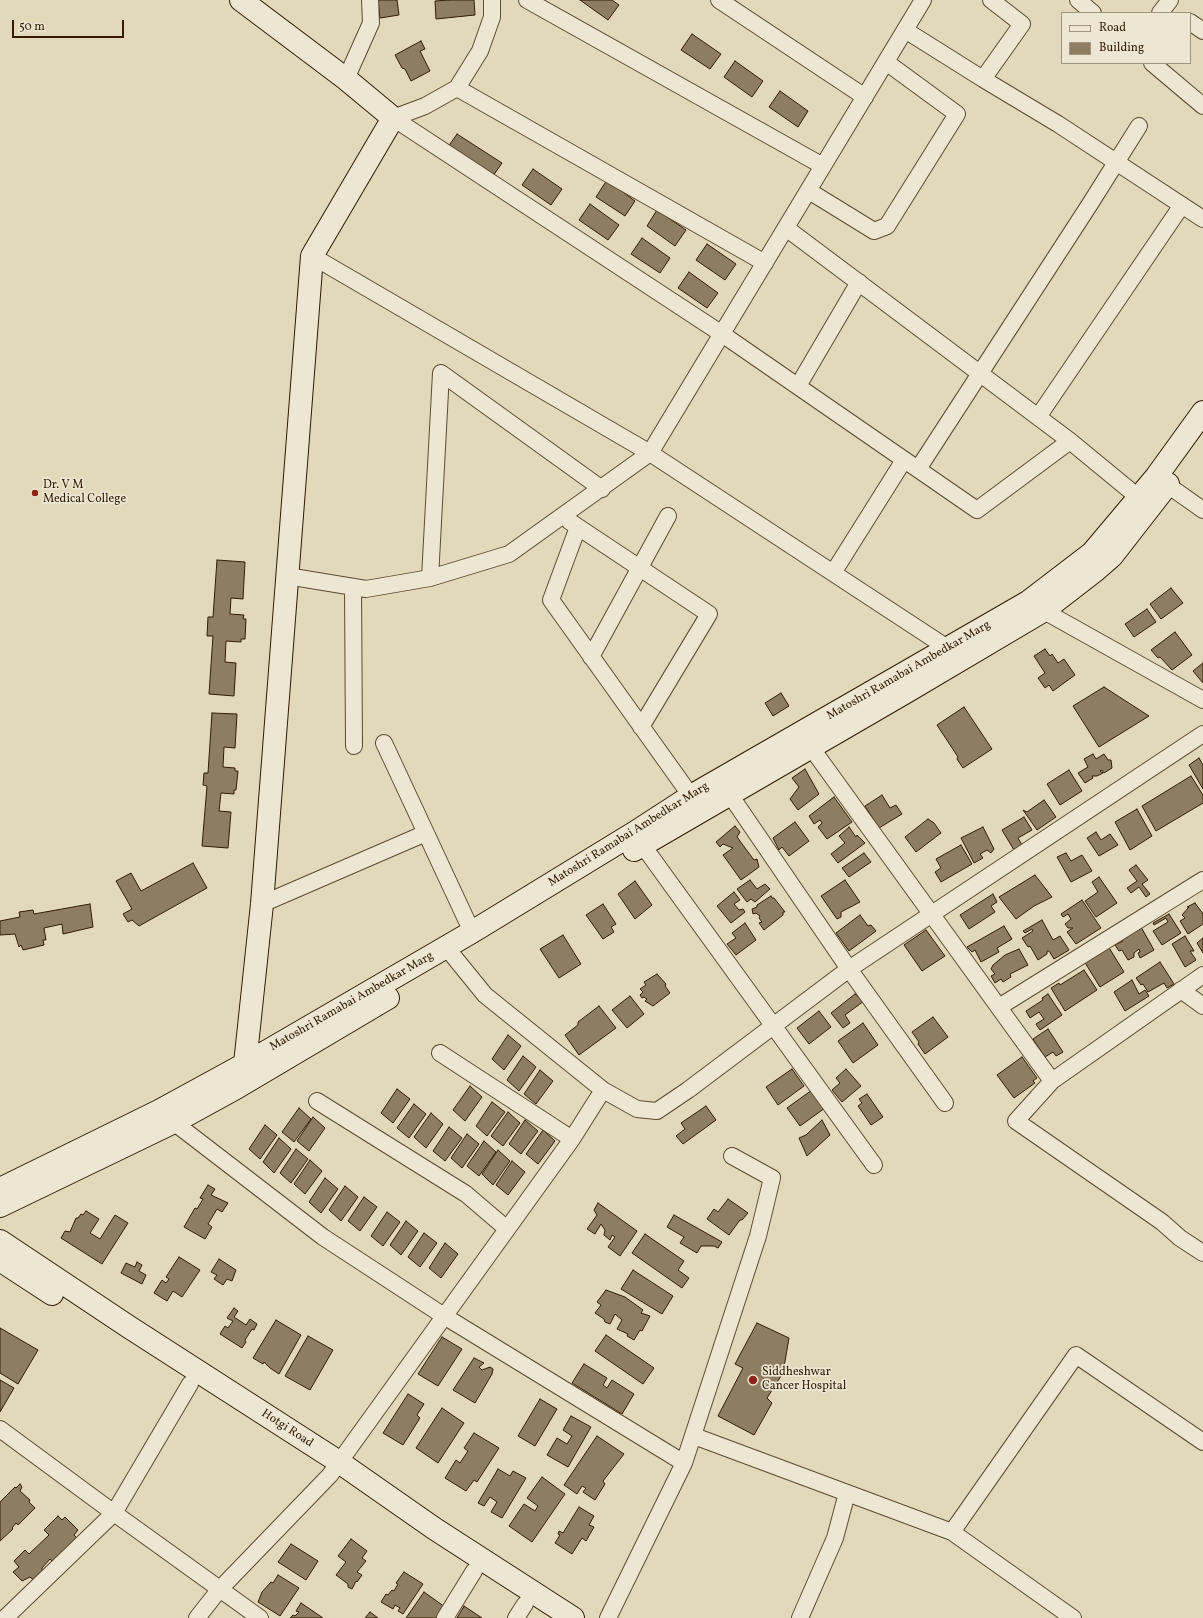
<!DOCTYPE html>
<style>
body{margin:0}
#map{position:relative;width:1203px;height:1618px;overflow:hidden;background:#e2d9bb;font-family:Vollkorn,serif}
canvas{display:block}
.legend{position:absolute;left:1061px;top:12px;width:130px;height:52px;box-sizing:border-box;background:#ece6d3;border:1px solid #a1957f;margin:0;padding:5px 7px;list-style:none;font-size:12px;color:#311c00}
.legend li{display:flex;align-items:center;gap:8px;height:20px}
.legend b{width:20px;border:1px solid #a1957f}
.scale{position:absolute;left:12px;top:20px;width:112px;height:18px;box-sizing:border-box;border:2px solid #311c00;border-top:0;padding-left:5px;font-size:12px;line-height:14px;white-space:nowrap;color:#311c00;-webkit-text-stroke:3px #ece6d3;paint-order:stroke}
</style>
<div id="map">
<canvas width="1203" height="1618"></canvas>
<ul class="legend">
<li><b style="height:5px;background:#ece6d3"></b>Road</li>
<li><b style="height:11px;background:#8d7e61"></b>Building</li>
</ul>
<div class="scale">50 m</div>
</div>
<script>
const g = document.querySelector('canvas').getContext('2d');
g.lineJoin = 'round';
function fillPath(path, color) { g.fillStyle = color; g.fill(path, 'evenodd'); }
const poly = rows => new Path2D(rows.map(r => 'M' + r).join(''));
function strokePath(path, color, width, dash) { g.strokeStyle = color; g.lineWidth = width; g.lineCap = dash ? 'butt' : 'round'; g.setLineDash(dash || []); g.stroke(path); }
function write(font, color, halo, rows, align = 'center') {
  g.font = font + ' Vollkorn,serif'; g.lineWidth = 3.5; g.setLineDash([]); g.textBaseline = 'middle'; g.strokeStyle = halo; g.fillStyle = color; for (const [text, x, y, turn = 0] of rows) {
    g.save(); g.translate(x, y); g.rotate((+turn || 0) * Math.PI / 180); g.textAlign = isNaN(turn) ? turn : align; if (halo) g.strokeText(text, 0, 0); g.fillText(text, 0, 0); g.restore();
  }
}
const building = poly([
 [378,0,397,0,399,15,380,18,378,0],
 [449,0,474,0,475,15,436,19,435,1,449,0],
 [580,0,612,0,619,5,608,20,580,0],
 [692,34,721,54,710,69,681,50,692,34],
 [421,41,425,49,420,51,430,71,411,81,405,69,402,68,395,55,421,41],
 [735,61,763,81,752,97,724,77,735,61],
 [780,91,808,111,798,127,769,107,780,91],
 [457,134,502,163,493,176,448,147,457,134],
 [533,169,562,189,551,205,522,185,533,169],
 [607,180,635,201,625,216,596,197,607,180],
 [590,204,619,225,608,240,579,220,590,204],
 [657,210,686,230,675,246,647,226,657,210],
 [642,238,670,258,660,273,631,254,642,238],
 [707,244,736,264,725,280,696,260,707,244],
 [689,272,718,293,707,308,678,288,689,272],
 [217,560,245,562,243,599,231,598,230,614,244,615,243,619,246,619,245,639,241,639,241,642,226,641,225,662,236,663,234,696,209,694,213,636,207,636,208,617,213,617,217,560],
 [1171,588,1183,603,1161,619,1150,604,1171,588],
 [1147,609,1156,622,1134,637,1125,624,1147,609],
 [1175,632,1192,655,1172,670,1160,657,1158,658,1151,650,1175,632],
 [1045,649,1050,656,1052,654,1058,663,1064,659,1075,675,1053,691,1049,685,1045,688,1038,678,1045,673,1034,656,1045,649],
 [1203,663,1203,683,1193,671,1203,663],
 [1104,687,1149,716,1099,747,1073,706,1104,687],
 [781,693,789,706,773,716,765,703,781,693],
 [964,707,992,749,963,768,957,759,958,757,937,725,964,707],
 [212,713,237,714,235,748,224,747,223,767,235,768,235,771,238,771,236,790,234,790,234,794,221,793,219,811,231,812,228,848,202,846,207,786,203,785,204,773,208,773,212,713],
 [1093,754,1096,759,1104,754,1108,760,1111,760,1112,768,1104,773,1102,770,1100,771,1103,773,1097,776,1092,776,1093,778,1085,783,1078,773,1088,767,1084,759,1093,754],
 [1199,758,1203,765,1203,789,1189,765,1199,758],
 [805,769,819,794,798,810,790,799,799,787,792,778,805,769],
 [1069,770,1082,791,1060,805,1047,784,1069,770],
 [1191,776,1203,795,1203,803,1156,831,1142,806,1191,776],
 [882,795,890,808,896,805,902,814,879,828,865,806,882,795],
 [834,797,852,822,827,839,818,827,822,823,820,820,814,824,809,816,834,797],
 [1044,800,1056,817,1037,830,1023,810,1027,812,1044,800],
 [1137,809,1152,836,1130,850,1115,822,1137,809],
 [1024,817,1032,830,1018,838,1022,845,1014,850,1002,830,1024,817],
 [928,819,934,823,941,833,916,852,905,837,928,819],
 [795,822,809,841,789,856,782,847,779,850,773,838,795,822],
 [735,826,740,832,737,837,754,860,757,859,759,867,741,880,723,855,733,848,723,844,720,847,716,842,735,826],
 [849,827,856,837,857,835,865,843,838,863,831,854,845,843,839,836,849,827],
 [983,827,994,849,991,853,987,850,980,854,983,858,974,863,961,838,983,827],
 [1096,832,1101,840,1110,834,1118,845,1099,856,1087,838,1096,832],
 [961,845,972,864,941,882,935,872,941,868,936,859,961,845],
 [864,853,871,862,849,877,842,868,864,853],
 [1066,853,1071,861,1082,855,1092,871,1071,882,1057,857,1066,853],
 [193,863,207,888,139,926,132,920,128,922,123,914,132,909,116,881,131,873,141,891,193,863],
 [1136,865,1148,880,1142,884,1150,894,1146,897,1139,887,1131,893,1127,888,1137,881,1129,870,1136,865],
 [1035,875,1052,897,1034,906,1016,919,999,897,1035,875],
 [1099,877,1117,903,1096,917,1085,901,1098,892,1092,882,1099,877],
 [750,880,757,889,765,884,770,889,755,902,751,899,747,902,737,889,750,880],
 [845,880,860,902,841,912,841,917,837,919,821,896,845,880],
 [635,881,652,905,635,919,618,894,635,881],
 [734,892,740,900,734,904,739,910,743,909,745,912,731,923,717,906,734,892],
 [993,894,997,902,991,906,995,912,969,929,960,915,993,894],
 [771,896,772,898,774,898,785,912,783,912,783,915,764,930,759,923,762,922,759,918,760,916,756,913,753,914,752,909,757,907,757,905,771,896],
 [1082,900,1101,928,1076,944,1067,932,1073,928,1068,928,1065,924,1071,919,1068,914,1063,917,1061,914,1082,900],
 [1195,903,1203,914,1203,924,1188,934,1180,921,1185,918,1182,915,1189,907,1187,907,1195,903],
 [90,904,93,927,63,934,62,924,44,928,46,940,43,940,44,945,23,950,21,945,19,947,15,934,0,935,0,921,20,917,19,912,33,910,34,914,90,904],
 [603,904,616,924,611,927,614,932,603,939,586,915,603,904],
 [1169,914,1181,933,1162,945,1153,931,1168,922,1166,918,1154,925,1153,923,1169,914],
 [860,915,868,926,871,925,876,931,849,951,836,933,860,915],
 [1042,920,1053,940,1060,936,1069,950,1054,959,1049,951,1047,951,1047,954,1038,960,1030,946,1028,947,1022,938,1033,931,1032,929,1025,933,1023,931,1042,920],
 [745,923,756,940,736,955,727,944,736,938,732,933,745,923],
 [1004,926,1012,939,997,948,999,952,981,962,975,950,972,952,967,947,1004,926],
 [1141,927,1154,950,1140,958,1138,953,1140,952,1139,949,1134,953,1134,957,1128,960,1122,950,1119,951,1115,945,1123,941,1121,938,1141,927],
 [926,930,945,956,922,971,904,945,926,930],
 [563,935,581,964,559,978,540,949,563,935],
 [1185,936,1194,951,1190,951,1196,960,1185,967,1172,944,1185,936],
 [1203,938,1203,953,1197,943,1203,938],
 [1108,946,1124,972,1100,987,1084,961,1108,946],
 [1019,949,1028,965,1010,974,1011,977,1003,982,1001,979,995,983,991,976,995,974,991,969,993,965,1005,955,1019,949],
 [1160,962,1174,984,1167,988,1164,983,1148,992,1143,984,1141,985,1136,978,1160,962],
 [1084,970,1097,990,1065,1011,1051,988,1059,983,1060,985,1084,970],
 [657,974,666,984,665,986,670,993,653,1006,645,1001,647,999,644,997,642,998,640,995,643,992,640,989,646,985,644,982,657,974],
 [1132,980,1139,994,1145,990,1149,996,1125,1011,1114,992,1132,980],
 [855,994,864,1001,845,1015,850,1023,843,1028,831,1013,855,994],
 [1048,994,1062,1015,1040,1030,1036,1024,1044,1019,1039,1012,1030,1018,1026,1011,1043,1000,1042,998,1048,994],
 [630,996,644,1014,627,1028,612,1010,630,996],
 [599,1006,616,1028,579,1055,565,1035,578,1025,578,1022,599,1006],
 [819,1011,831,1027,809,1044,797,1028,819,1011],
 [933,1017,948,1037,925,1054,918,1044,919,1042,912,1032,933,1017],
 [863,1023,878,1045,853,1063,838,1041,863,1023],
 [1048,1029,1063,1052,1056,1056,1053,1052,1045,1057,1033,1039,1048,1029],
 [508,1035,521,1046,504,1070,492,1059,508,1035],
 [523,1056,536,1067,519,1091,507,1080,523,1056],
 [1022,1057,1037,1078,1033,1081,1035,1083,1014,1098,997,1075,1022,1057],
 [792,1069,804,1086,778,1105,766,1087,792,1069],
 [846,1069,861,1086,842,1102,832,1090,840,1083,836,1078,846,1069],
 [540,1070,553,1081,536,1104,524,1094,540,1070],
 [470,1086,482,1097,465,1121,453,1110,470,1086],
 [397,1089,410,1099,393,1123,381,1113,397,1089],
 [812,1090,825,1108,800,1126,787,1108,812,1090],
 [867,1094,883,1117,871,1125,858,1106,862,1103,859,1099,867,1094],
 [492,1102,505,1112,487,1136,476,1126,492,1102],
 [414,1104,426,1114,409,1138,397,1128,414,1104],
 [706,1106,716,1120,683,1144,676,1136,685,1129,681,1123,706,1106],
 [299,1108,311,1119,294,1142,282,1132,299,1108],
 [508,1112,520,1123,503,1146,491,1136,508,1112],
 [431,1113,443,1124,426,1148,414,1137,431,1113],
 [313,1117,325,1128,309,1151,297,1141,313,1117],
 [525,1120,538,1131,521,1154,509,1144,525,1120],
 [822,1120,830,1135,807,1156,799,1138,806,1135,822,1120],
 [265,1125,277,1135,260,1159,249,1149,265,1125],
 [449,1127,462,1138,445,1161,433,1151,449,1127],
 [543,1130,555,1141,538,1164,526,1154,543,1130],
 [467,1134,479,1144,462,1168,451,1158,467,1134],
 [279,1138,291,1149,274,1173,263,1162,279,1138],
 [484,1141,496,1152,479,1176,467,1166,484,1141],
 [296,1149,308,1159,291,1183,280,1173,296,1149],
 [498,1150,510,1161,493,1185,482,1174,498,1150],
 [310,1160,322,1171,305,1194,294,1184,310,1160],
 [512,1161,525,1172,508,1195,496,1185,512,1161],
 [325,1178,338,1189,321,1213,309,1202,325,1178],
 [208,1185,215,1189,211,1195,228,1203,222,1212,217,1209,208,1224,212,1227,205,1239,184,1227,195,1208,197,1209,203,1199,200,1198,208,1185],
 [345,1186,358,1197,341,1221,329,1210,345,1186],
 [364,1197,377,1207,360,1231,348,1221,364,1197],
 [728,1199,748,1213,742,1220,740,1220,729,1235,707,1219,714,1209,718,1212,728,1199],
 [598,1203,637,1231,620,1256,608,1247,615,1237,612,1235,610,1240,604,1235,605,1230,601,1224,595,1234,587,1229,597,1215,594,1210,598,1203],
 [86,1211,99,1219,90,1233,100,1239,115,1215,128,1223,102,1264,61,1238,65,1231,70,1232,76,1218,78,1218,81,1214,83,1215,86,1211],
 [387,1212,400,1222,383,1246,371,1236,387,1212],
 [674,1215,722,1242,718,1248,714,1246,701,1246,697,1253,680,1243,684,1237,667,1227,674,1215],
 [406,1221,418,1231,401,1255,390,1245,406,1221],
 [424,1233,437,1243,420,1267,408,1257,424,1233],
 [645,1234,684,1261,678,1270,689,1278,682,1288,632,1253,645,1234],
 [445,1243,458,1254,441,1278,429,1268,445,1243],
 [179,1257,200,1270,182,1297,173,1291,167,1301,154,1293,162,1280,166,1283,169,1279,166,1277,179,1257],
 [219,1259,236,1270,232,1281,227,1279,223,1285,214,1279,217,1275,211,1272,219,1259],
 [137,1262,142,1265,139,1271,146,1275,142,1284,121,1273,126,1263,135,1267,137,1262],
 [633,1270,673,1296,662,1314,621,1289,633,1270],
 [606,1290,625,1297,643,1310,641,1313,650,1316,642,1331,640,1330,634,1340,627,1336,628,1334,617,1329,622,1320,615,1314,610,1324,605,1322,604,1319,595,1313,601,1305,597,1302,606,1290],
 [234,1308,238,1311,234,1317,246,1325,250,1319,257,1324,254,1330,252,1329,245,1340,246,1342,242,1348,220,1334,225,1326,228,1328,233,1321,227,1318,234,1308],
 [276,1320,301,1335,279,1374,270,1368,264,1362,263,1364,253,1358,276,1320],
 [757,1323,789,1338,783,1373,767,1398,772,1403,754,1435,718,1416,743,1368,735,1364,757,1323],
 [0,1328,38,1350,18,1384,0,1373,0,1328],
 [606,1335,654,1368,643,1384,595,1351,606,1335],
 [308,1336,333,1350,310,1390,285,1376,308,1336],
 [442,1337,462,1349,438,1386,418,1374,442,1337],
 [474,1358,484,1363,479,1367,482,1370,490,1367,493,1369,492,1374,475,1403,453,1390,474,1358],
 [584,1364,607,1378,603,1385,607,1388,612,1380,634,1394,622,1414,572,1383,584,1364],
 [0,1380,14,1388,0,1412,0,1380],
 [408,1394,424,1404,417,1415,420,1418,403,1445,383,1433,408,1394],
 [540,1399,557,1409,535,1446,518,1436,540,1399],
 [442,1408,464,1423,438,1463,416,1448,442,1408],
 [571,1416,591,1427,568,1467,547,1455,557,1438,567,1444,572,1436,563,1430,571,1416],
 [474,1433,499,1448,477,1482,474,1480,466,1491,445,1478,456,1460,460,1463,468,1451,464,1448,474,1433],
 [597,1436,624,1454,603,1481,605,1484,595,1500,583,1492,586,1488,582,1486,577,1494,564,1485,597,1436],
 [498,1469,510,1476,513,1471,526,1478,502,1518,491,1512,497,1502,490,1497,484,1506,478,1503,498,1469],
 [542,1477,565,1494,532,1542,509,1526,524,1504,535,1511,538,1506,527,1498,542,1477],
 [20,1484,22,1487,20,1491,30,1500,29,1502,35,1508,18,1525,16,1523,12,1528,13,1529,0,1541,0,1502,15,1487,16,1488,20,1484],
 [579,1507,594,1516,589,1525,594,1527,586,1541,582,1538,572,1554,555,1543,560,1535,558,1534,559,1531,563,1533,579,1507],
 [58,1516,62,1520,65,1517,78,1530,74,1535,80,1542,67,1556,61,1551,64,1554,55,1564,50,1559,42,1568,43,1575,36,1582,30,1577,22,1581,13,1572,19,1567,14,1561,25,1550,29,1554,49,1535,44,1530,58,1516],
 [351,1539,367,1551,362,1558,366,1561,357,1572,362,1575,357,1582,356,1581,352,1589,348,1587,348,1584,336,1575,346,1562,338,1556,351,1539],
 [291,1544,318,1561,306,1580,278,1562,291,1544],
 [404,1572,423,1584,403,1614,398,1611,400,1608,395,1605,393,1609,381,1602,386,1594,388,1595,392,1590,394,1591,398,1584,396,1583,404,1572],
 [278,1575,299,1588,280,1616,258,1602,262,1592,271,1582,273,1583,278,1575],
 [424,1592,445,1607,439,1612,437,1618,406,1618,424,1592],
 [301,1603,323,1618,290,1618,293,1615,295,1616,299,1612,296,1611,301,1603],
 [464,1606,482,1618,457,1618,464,1606],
 [370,1612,378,1618,365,1618,370,1612]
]);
const street = poly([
 [527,0,823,166],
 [719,0,865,97],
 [1078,0,1093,13],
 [1160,13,1170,0],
 [1190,22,1203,31],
 [905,30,983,79,1022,24,991,0],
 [1152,63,1203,106],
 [346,79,371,23,370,0],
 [983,79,1058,124,1203,219],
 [457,88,765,263],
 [393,118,722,334,977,510,1070,441,1138,497],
 [393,118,425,106,457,88,480,51,492,17,492,0],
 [809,191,874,231,887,226,957,114,886,62],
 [786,228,1070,441],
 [312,256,650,453,949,649],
 [798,386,859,282],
 [1038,417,1182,205],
 [918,469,1090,204,1139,126],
 [1159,479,1203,510],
 [569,521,709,614,641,727],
 [578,527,551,600,691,796],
 [833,573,904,460],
 [287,576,366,589,430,578,509,554,650,453,923,0],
 [430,578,441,373,602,489],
 [353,587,354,746],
 [1035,606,1203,700],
 [591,657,668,516],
 [805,739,1052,1081],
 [384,743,472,932],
 [724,786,849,969,945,1103],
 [636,836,874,1165],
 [262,904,426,833],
 [1203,975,1052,1081,1016,1121,1162,1222,1180,1238,1203,1253],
 [1181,990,1203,1006],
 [999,1007,1203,880],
 [440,1053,572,1139],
 [603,1090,637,1109,657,1111,688,1090,849,969,1203,734],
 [317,1101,466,1194,507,1229],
 [167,1117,323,1237,444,1316,684,1463,608,1618],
 [190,1384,114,1513,260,1618],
 [0,1429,114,1513,5,1618],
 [694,1436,952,1532,1073,1618],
 [684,1463,758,1236,772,1178,732,1156],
 [952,1532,1076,1355,1203,1442],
 [197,1618,219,1590,330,1475,572,1139,603,1090,485,995,446,947],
 [445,1618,474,1571],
 [516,1618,525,1604],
 [800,1618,835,1538,847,1493]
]);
const secondary = poly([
 [241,0,346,79,393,118,312,256,262,904,245,1064],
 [634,850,906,692,1043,611,1096,570,1112,556,1168,484],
 [0,1189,159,1111,245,1064,472,932,634,833,691,796,1028,602,1092,553,1156,477,1203,412],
 [0,1206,174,1122,236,1088,388,998],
 [0,1241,129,1327,339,1462,435,1529,573,1618],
 [0,1260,52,1294]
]);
const markers = [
 [35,493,4,"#8f2418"],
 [753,1380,5,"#8f2418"]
];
const poiNames = [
 ["Dr. V M",43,486],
 ["Medical College",43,500],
 ["Siddheshwar",762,1373],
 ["Cancer Hospital",762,1387]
];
const streetNames = [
 ["Matoshri Ramabai Ambedkar Marg",909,671,-30],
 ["Matoshri Ramabai Ambedkar Marg",629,835,-32],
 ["Matoshri Ramabai Ambedkar Marg",352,1002,-30],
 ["Hotgi Road",287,1429,33]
];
fillPath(building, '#8d7e61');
strokePath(building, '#311c00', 1);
strokePath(street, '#5d4b2f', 18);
strokePath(secondary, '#311c00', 24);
strokePath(street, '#ece6d3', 16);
strokePath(secondary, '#ece6d3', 22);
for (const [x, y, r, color] of markers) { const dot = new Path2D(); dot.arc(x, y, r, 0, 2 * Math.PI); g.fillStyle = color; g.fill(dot); strokePath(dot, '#ece6d3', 1.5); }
write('12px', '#311c00', '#ece6d3', poiNames, 'left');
write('12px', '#311c00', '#ece6d3', streetNames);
</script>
